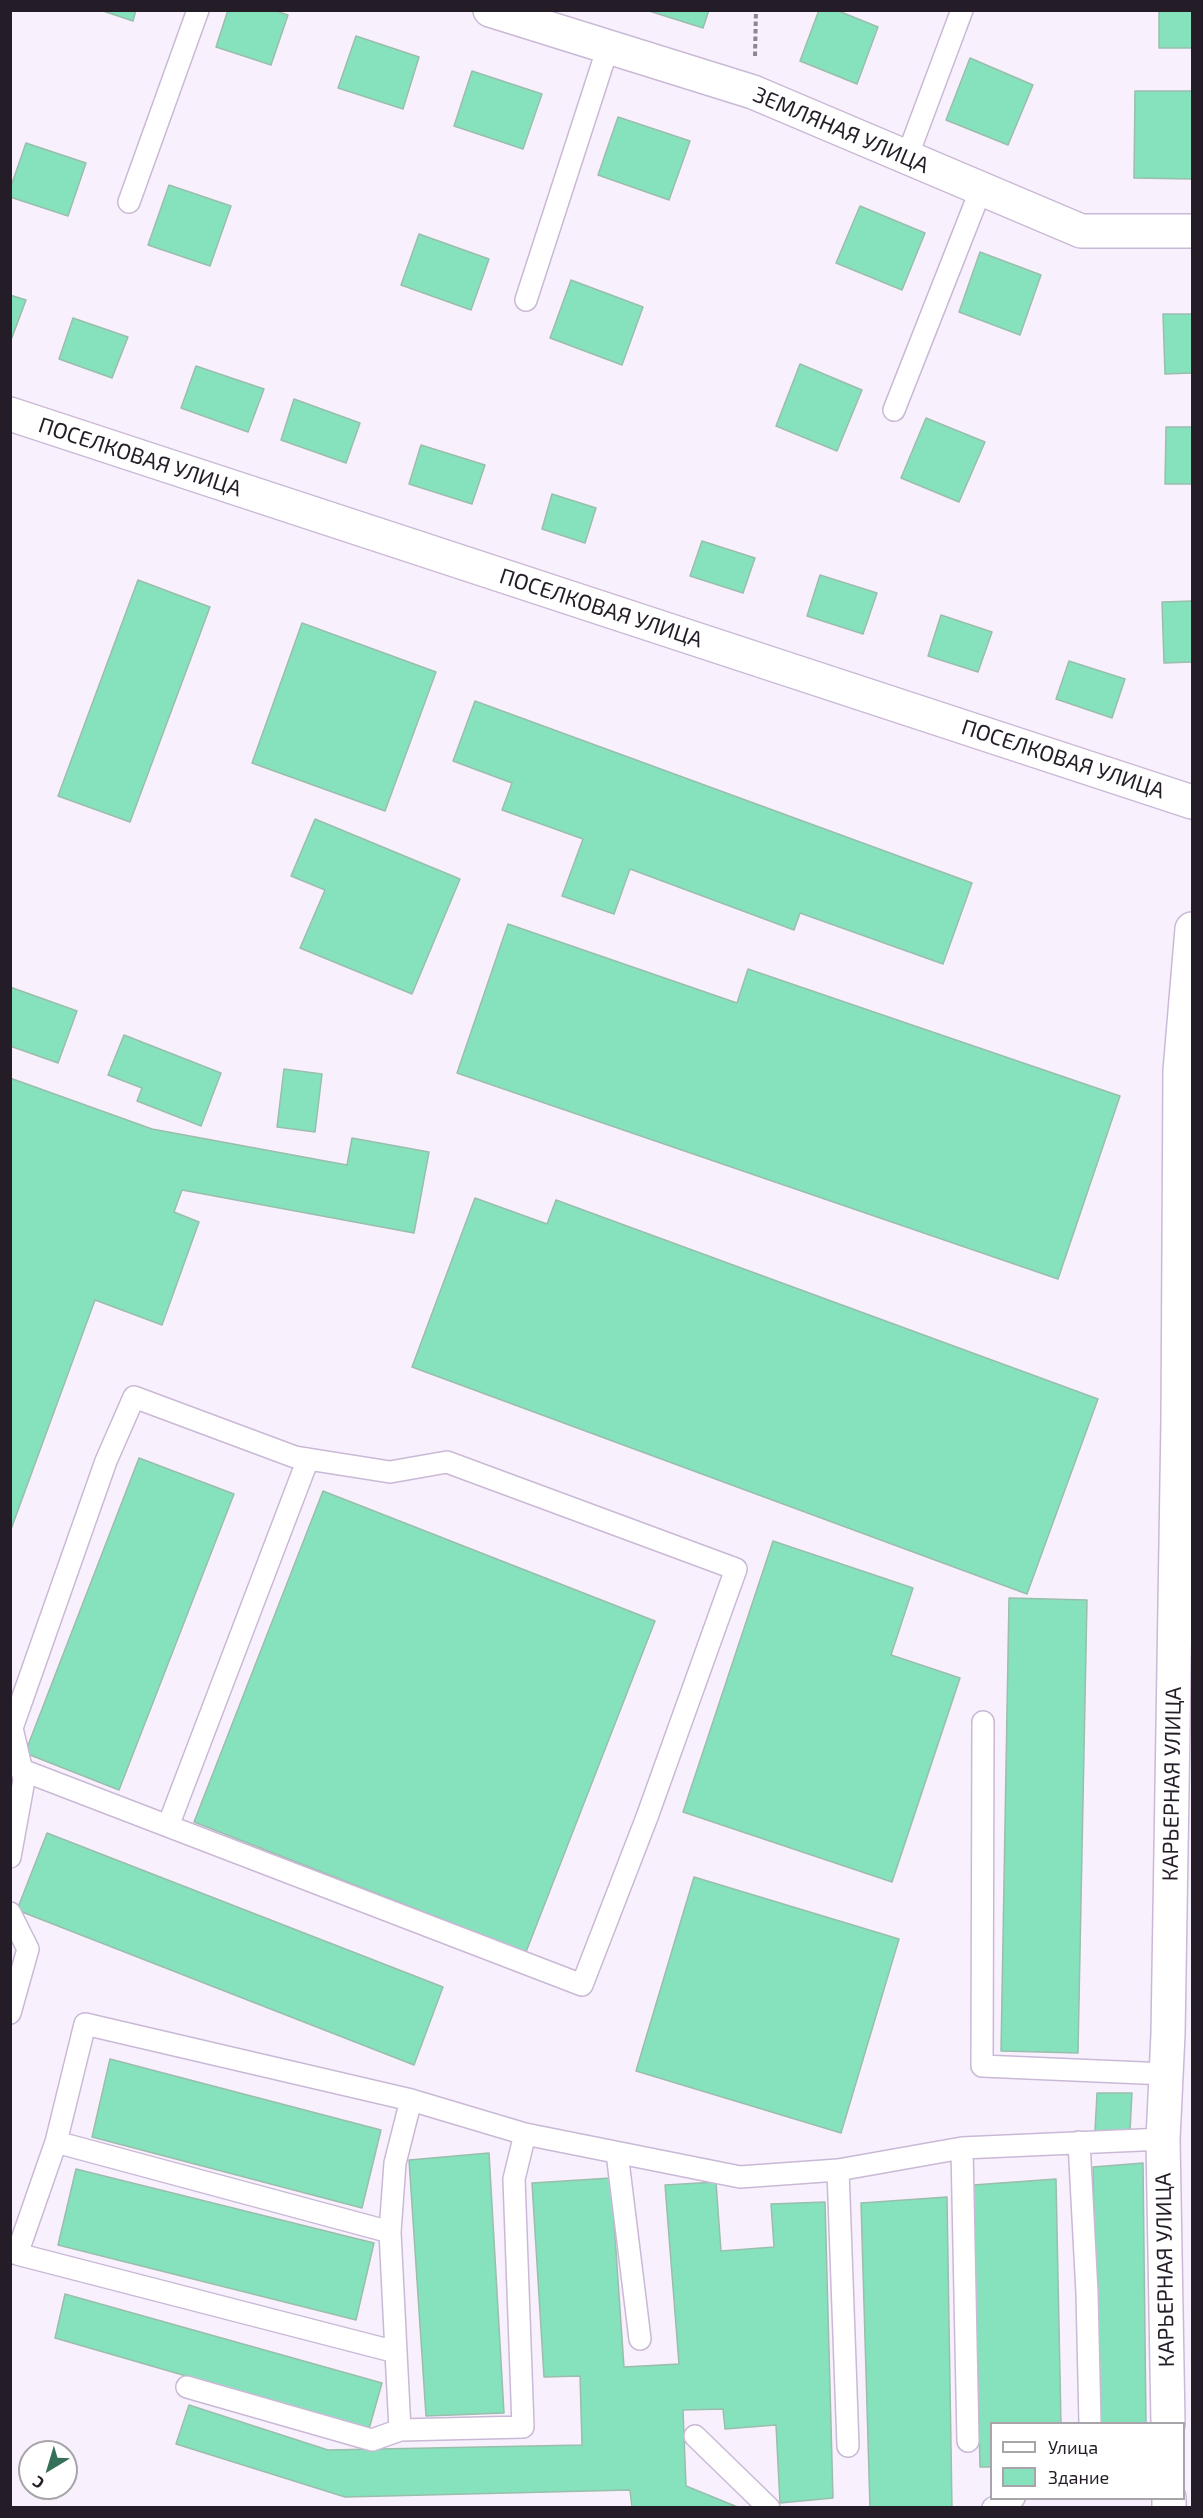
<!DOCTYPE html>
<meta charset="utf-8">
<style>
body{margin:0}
#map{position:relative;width:1203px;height:2518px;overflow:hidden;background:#f8f1fd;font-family:"Exo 2",sans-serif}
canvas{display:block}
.frame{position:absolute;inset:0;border:12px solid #241d28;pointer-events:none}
.legend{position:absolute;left:990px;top:2422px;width:195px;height:78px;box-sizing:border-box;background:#fff;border:2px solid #a7a5a9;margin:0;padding:8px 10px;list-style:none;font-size:18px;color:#241d28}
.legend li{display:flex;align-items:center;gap:12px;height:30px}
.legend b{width:30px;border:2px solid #a7a5a9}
.north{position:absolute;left:18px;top:2440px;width:60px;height:60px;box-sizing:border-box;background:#fff;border:2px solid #a7a5a9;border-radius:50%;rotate:218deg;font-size:16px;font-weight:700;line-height:24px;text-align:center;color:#241d28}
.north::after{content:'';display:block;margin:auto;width:21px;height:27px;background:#367059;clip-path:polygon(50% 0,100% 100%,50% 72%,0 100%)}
</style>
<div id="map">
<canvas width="1203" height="2518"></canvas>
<div class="frame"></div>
<ul class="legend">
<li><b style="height:8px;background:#fff"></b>Улица</li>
<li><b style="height:16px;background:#85e2bc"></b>Здание</li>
</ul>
<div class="north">С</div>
</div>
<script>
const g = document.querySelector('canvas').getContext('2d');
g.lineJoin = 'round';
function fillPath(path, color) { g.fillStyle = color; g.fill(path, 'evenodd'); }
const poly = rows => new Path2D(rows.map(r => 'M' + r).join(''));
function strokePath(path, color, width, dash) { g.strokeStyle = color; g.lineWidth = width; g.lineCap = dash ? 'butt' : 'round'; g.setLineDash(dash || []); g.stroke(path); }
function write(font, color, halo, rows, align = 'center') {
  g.font = font + ' "Exo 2",sans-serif'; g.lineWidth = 4.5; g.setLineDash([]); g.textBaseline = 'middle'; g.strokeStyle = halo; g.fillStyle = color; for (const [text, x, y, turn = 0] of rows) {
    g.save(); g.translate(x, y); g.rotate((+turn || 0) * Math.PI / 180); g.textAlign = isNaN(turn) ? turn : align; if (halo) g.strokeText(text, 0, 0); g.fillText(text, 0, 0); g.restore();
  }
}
const building = poly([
 [100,10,136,10,133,21,100,10],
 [228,10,273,10,288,15,271,65,216,47,228,10],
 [646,10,709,10,703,28,646,10],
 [819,10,836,10,878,27,857,84,800,61,819,10],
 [1159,10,1192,10,1192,48,1159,48,1159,10],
 [356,36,419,57,403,109,338,88,356,36],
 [970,58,1033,85,1008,145,946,120,970,58],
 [472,71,542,94,523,149,454,126,472,71],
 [1135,91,1192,91,1192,179,1134,178,1135,91],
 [618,117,690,141,669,200,598,175,618,117],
 [26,143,86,163,68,216,10,197,10,189,26,143],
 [169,185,231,206,210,266,148,245,169,185],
 [860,206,925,233,902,290,836,263,860,206],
 [419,234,489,259,471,310,401,285,419,234],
 [980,252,1041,275,1020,335,959,312,980,252],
 [571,280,643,307,622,365,550,338,571,280],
 [10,295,26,300,11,340,10,340,10,295],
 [1163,314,1192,314,1192,373,1165,374,1163,314],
 [73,318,128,337,112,378,59,359,73,318],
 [800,364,862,390,837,451,776,426,800,364],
 [196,366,264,389,248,432,181,408,196,366],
 [294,399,360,423,346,463,281,440,294,399],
 [926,418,985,442,959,502,901,478,926,418],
 [1166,427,1192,427,1192,484,1165,484,1166,427],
 [421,445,485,465,472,504,409,484,421,445],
 [552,494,596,508,585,543,542,529,552,494],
 [702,541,755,558,743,593,690,576,702,541],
 [820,575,877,593,863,634,807,616,820,575],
 [138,580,210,607,130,822,58,796,138,580],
 [1192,601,1192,662,1164,663,1162,602,1192,601],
 [941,615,992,632,978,672,928,656,941,615],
 [302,623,436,672,385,811,252,763,302,623],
 [1069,661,1125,679,1112,718,1056,699,1069,661],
 [475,701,972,883,943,964,800,913,794,930,630,869,614,914,562,896,583,839,502,810,512,783,453,761,475,701],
 [315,819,460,879,412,994,300,948,325,890,291,876,315,819],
 [508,924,737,1003,748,969,1120,1096,1058,1279,457,1073,508,924],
 [10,987,77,1011,58,1063,10,1046,10,987],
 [124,1035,221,1073,201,1126,137,1101,142,1088,108,1075,124,1035],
 [284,1069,322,1074,315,1132,277,1127,284,1069],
 [10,1078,152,1129,347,1165,352,1138,429,1152,414,1233,182,1190,174,1212,199,1222,162,1325,95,1300,10,1532,10,1078],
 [475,1198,547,1224,556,1200,1098,1399,1027,1594,412,1367,475,1198],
 [139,1458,234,1494,119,1790,25,1753,139,1458],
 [323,1491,655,1621,526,1952,194,1822,323,1491],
 [773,1541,913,1588,891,1655,960,1678,892,1882,683,1812,773,1541],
 [1009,1598,1087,1600,1078,2053,1001,2051,1009,1598],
 [47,1833,443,1987,414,2065,17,1910,47,1833],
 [694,1877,899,1939,841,2133,636,2071,694,1877],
 [110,2059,381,2130,362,2208,92,2137,110,2059],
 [1097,2093,1132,2093,1130,2131,1095,2131,1097,2093],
 [489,2153,504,2413,426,2416,409,2160,489,2153],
 [1143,2163,1146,2424,1098,2424,1093,2167,1143,2163],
 [76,2169,374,2243,356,2320,58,2245,76,2169],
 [611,2178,624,2367,679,2364,665,2185,716,2182,721,2251,774,2247,771,2204,825,2202,833,2498,780,2503,776,2425,725,2429,723,2409,683,2410,686,2486,740,2508,632,2508,630,2490,345,2497,176,2444,189,2405,328,2450,582,2445,580,2376,544,2377,532,2183,611,2178],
 [1056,2179,1061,2424,992,2424,992,2467,980,2467,973,2185,1056,2179],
 [947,2197,952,2508,870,2508,861,2203,947,2197],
 [65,2294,382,2383,369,2429,55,2338,65,2294]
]);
const path = poly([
 [755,56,756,10]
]);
const service = poly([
 [907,157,962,10],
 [129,202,198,10],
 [526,300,608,47],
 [894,410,981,189],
 [983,1722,982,2066,1166,2074],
 [168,1826,308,1459],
 [10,1857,24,1780,12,1728,106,1461,134,1397,295,1457,390,1472,447,1462,736,1569,647,1817,582,1985,22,1770],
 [10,1913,28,1949,10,2013],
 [56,2142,390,2232,396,2352],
 [1079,2142,1087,2293,1090,2424],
 [962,2148,968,2441],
 [617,2153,640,2339],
 [838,2170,848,2446],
 [390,2232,395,2163,411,2100],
 [187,2387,372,2440,400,2430,523,2427,514,2179,525,2134],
 [400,2430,396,2352,17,2254,56,2142,85,2024,411,2100,525,2134,740,2177,838,2170,962,2148,1163,2139],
 [695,2436,769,2508],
 [993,2508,1014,2498]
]);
const minor = poly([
 [490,10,753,92,1081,231,1192,231],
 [10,414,1192,802],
 [1168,2424,1163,2139,1168,2034,1178,1420,1180,1071,1192,929],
 [1169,2498,1169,2508]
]);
const streetNames = [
 ["ЗЕМЛЯНАЯ УЛИЦА",841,130,23],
 ["ПОСЕЛКОВАЯ УЛИЦА",140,457,18],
 ["ПОСЕЛКОВАЯ УЛИЦА",601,608,18],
 ["ПОСЕЛКОВАЯ УЛИЦА",1063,759,18],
 ["КАРЬЕРНАЯ УЛИЦА",1172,1784,-89],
 ["КАРЬЕРНАЯ УЛИЦА",1165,2270,-91]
];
fillPath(building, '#85e2bc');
strokePath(building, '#9bbdad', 1.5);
strokePath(service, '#cab9d6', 24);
strokePath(minor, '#cab9d6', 36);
strokePath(path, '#8d8692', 4, [4.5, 3]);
strokePath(service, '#fff', 21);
strokePath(minor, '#fff', 33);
write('22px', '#241d28', '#fff', streetNames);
</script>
